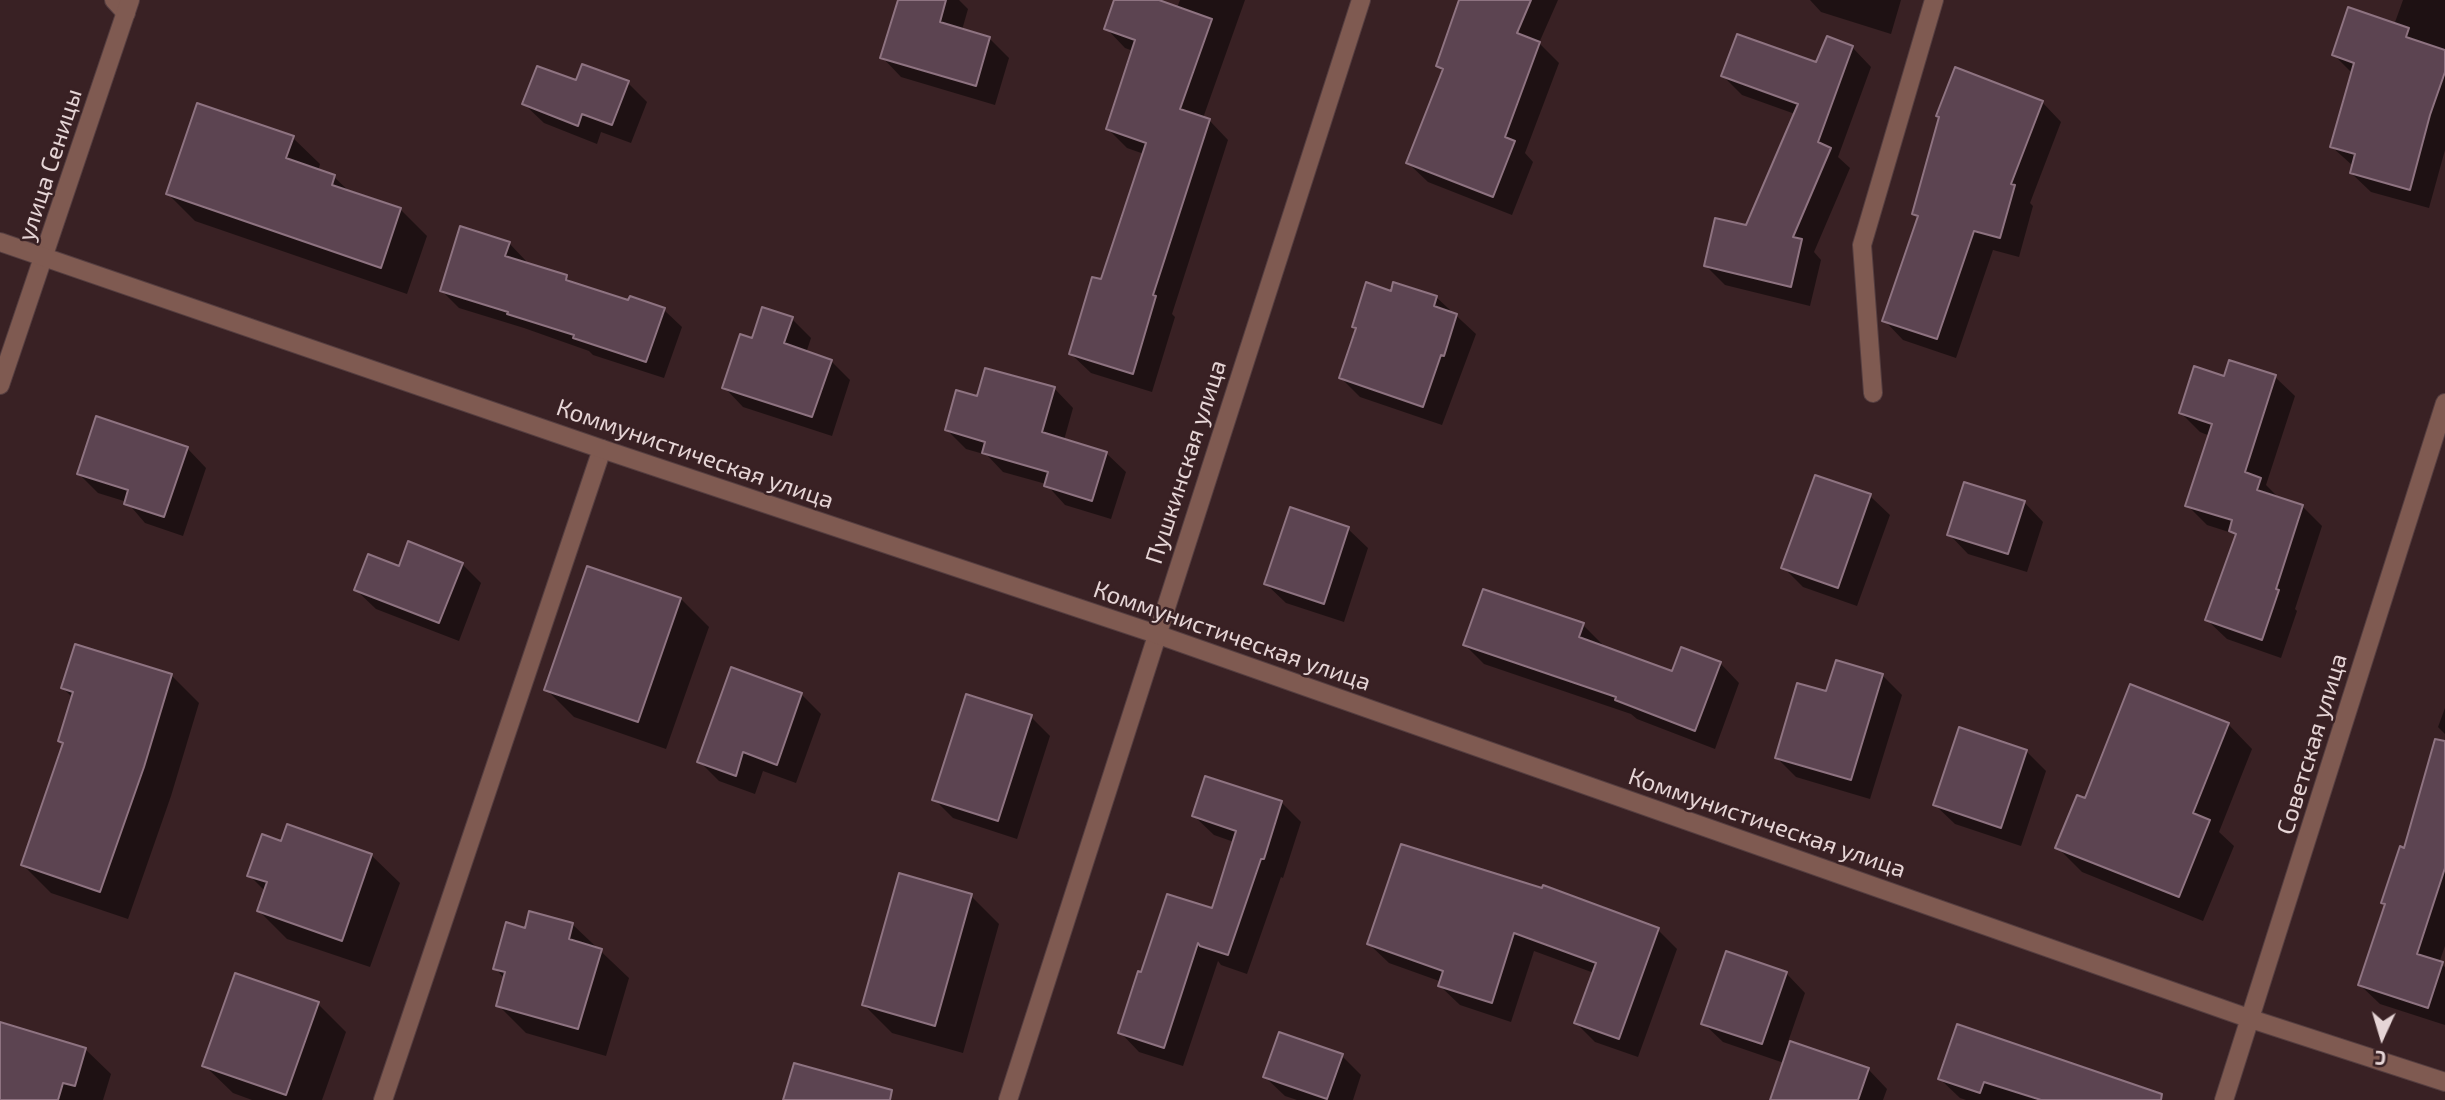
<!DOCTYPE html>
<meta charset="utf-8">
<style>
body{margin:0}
#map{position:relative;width:2445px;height:1100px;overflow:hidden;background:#392124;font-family:"Exo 2",sans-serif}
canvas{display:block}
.north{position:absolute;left:2347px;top:1002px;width:70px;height:70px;-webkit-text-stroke:5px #392124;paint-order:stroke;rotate:184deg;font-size:19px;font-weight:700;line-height:28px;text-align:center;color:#e6d5d6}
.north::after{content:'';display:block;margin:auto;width:24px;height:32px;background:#e6d5d6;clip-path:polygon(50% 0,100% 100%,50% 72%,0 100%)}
</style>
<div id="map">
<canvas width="2445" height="1100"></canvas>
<div class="north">С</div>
</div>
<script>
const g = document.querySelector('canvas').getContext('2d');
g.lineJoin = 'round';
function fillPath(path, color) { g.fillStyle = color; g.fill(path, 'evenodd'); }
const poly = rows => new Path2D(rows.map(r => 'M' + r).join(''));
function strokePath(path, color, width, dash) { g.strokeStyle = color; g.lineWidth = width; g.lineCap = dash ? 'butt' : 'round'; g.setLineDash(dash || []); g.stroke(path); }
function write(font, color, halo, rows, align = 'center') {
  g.font = font + ' "Exo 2",sans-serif'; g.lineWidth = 5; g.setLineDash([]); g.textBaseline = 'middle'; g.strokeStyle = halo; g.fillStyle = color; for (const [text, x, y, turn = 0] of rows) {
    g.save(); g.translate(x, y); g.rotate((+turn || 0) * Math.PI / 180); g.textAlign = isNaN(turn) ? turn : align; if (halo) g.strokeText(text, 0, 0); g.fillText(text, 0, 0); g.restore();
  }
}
const shadow = poly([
 [899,0,959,0,968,9,962,30,990,39,1009,58,995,105,901,77,882,57],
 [1116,0,1153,0,1177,8,1180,0,1245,0,1203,118,1209,120,1228,140,1172,314,1175,317,1152,392,1091,373,1071,354,1102,282,1144,154,1127,148,1108,129,1133,51,1125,48,1106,28],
 [1461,0,1558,0,1539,43,1559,63,1525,153,1533,162,1512,215,1428,182,1408,163,1443,72,1438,66],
 [1810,0,1901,0,1891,34,1821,12],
 [2403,0,2445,0,2445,150,2429,208,2371,192,2351,173,2353,166,2332,147,2353,74,2334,55,2394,25],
 [1852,47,1871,67,1838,157,1850,168,1814,252,1821,260,1810,306,1725,285,1706,266,1747,227,1795,114,1742,95,1723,76,1817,64],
 [577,83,628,83,647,102,631,143,601,132,597,144,544,123,524,104],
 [2042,102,2061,122,2030,203,2033,206,2019,257,1993,250,1956,358,1903,340,1884,320,1919,218,1914,213],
 [293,138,320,164,318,171,334,177,351,193,400,209,427,236,407,294,195,221,168,194],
 [509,243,526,261,525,264,566,277,574,284,629,302,664,310,682,327,664,378,593,355,589,351,524,328,459,308,442,291],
 [1392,293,1436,297,1476,334,1442,425,1360,397,1341,378,1357,329,1354,326],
 [792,319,811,338,806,353,831,361,850,380,832,436,743,407,724,387,753,340],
 [2275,377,2295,396,2266,485,2280,499,2302,506,2322,526,2295,609,2297,611,2281,658,2227,639,2207,620,2237,537,2232,533,2207,525,2187,505,2210,436,2200,432,2181,413,2225,378],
 [1054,388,1073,408,1064,440,1106,453,1126,472,1111,519,1065,505,1046,484,1003,472,987,455,966,449,947,430,978,398],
 [187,448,206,468,183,536,145,523,127,502,98,493,79,474],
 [1870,496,1890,515,1857,606,1803,587,1783,567],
 [2024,502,2043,522,2027,572,1968,554,1949,534],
 [1348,529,1368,548,1344,622,1286,603,1266,584],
 [462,564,481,583,459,641,376,609,356,590],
 [681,599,709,627,666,749,574,717,546,689],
 [1583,625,1602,644,1601,647,1673,673,1720,663,1739,683,1715,749,1637,719,1631,714,1484,664,1465,645],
 [732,670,802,695,821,714,796,783,763,771,755,794,719,781,699,761],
 [171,675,199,703,171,796,128,919,51,893,23,865,64,745,60,741,73,698,63,688],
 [1882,675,1902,695,1870,799,1796,777,1777,758],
 [2445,708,2445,734,2438,727],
 [1031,717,1050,736,1017,839,953,818,934,799],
 [2228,724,2252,749,2219,832,2234,846,2203,921,2082,872,2057,847,2086,800],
 [2026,751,2046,771,2021,846,1955,824,1935,805],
 [1281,802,1301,822,1283,878,1281,877,1247,974,1221,965,1218,961,1183,1066,1139,1052,1120,1032,1143,974,1213,911,1234,842,1214,835,1194,816],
 [2445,802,2445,946,2439,963,2445,967,2445,1025,2380,1004,2360,985,2386,905,2383,903],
 [282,843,371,855,400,883,370,967,287,939,259,911,266,892,249,875],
 [1402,846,1658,930,1677,949,1638,1057,1595,1042,1576,1023,1594,973,1534,951,1511,1022,1460,1005,1440,986,1442,982,1389,963,1369,944],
 [971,896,999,924,963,1053,892,1033,864,1005],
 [572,924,629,978,606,1056,526,1033,498,1005,505,979,495,968,526,930],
 [1786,973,1805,993,1788,1042,1868,1069,1887,1089,1883,1100,1772,1100,1784,1063,1723,1042,1703,1023],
 [318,1004,346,1032,322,1100,252,1100,233,1093,204,1065],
 [0,1024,85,1049,111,1074,103,1100,0,1100],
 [1959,1026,2143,1100,1966,1100,1960,1098,1940,1079],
 [1342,1056,1361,1075,1353,1100,1297,1100,1285,1096,1265,1077]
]);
const building = poly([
 [898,0,946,0,940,22,990,37,976,86,880,58,898,0],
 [1114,0,1159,0,1212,19,1180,109,1210,119,1153,295,1156,296,1133,374,1069,354,1092,277,1101,279,1146,143,1106,129,1135,40,1104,29,1114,0],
 [1459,0,1531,0,1517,33,1540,42,1505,137,1515,141,1493,197,1406,163,1443,69,1436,66,1459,0],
 [2348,7,2409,28,2406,37,2445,50,2445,72,2430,115,2410,190,2350,173,2355,154,2330,147,2354,63,2332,55,2348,7],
 [1737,34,1816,62,1827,36,1853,46,1818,142,1831,148,1793,237,1802,239,1791,287,1704,266,1715,218,1746,225,1798,104,1721,76,1737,34],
 [582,64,629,81,612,125,582,114,578,126,522,104,537,66,576,80,582,64],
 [1955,67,2043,101,2011,184,2015,185,2000,238,1974,231,1937,339,1882,321,1918,216,1912,214,1939,117,1936,116,1955,67],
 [197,103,294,136,286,158,335,175,332,185,401,208,381,268,166,194,197,103],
 [460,226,510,242,505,256,567,275,566,280,628,300,630,296,665,308,646,362,573,338,574,335,507,314,508,312,440,291,460,226],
 [1366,282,1391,291,1393,282,1437,296,1434,306,1457,314,1444,356,1441,355,1423,407,1339,378,1356,328,1352,327,1366,282],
 [762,307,793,317,784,343,832,360,812,417,722,388,740,334,752,338,762,307],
 [2229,360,2276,375,2245,472,2261,478,2257,490,2303,505,2276,589,2279,590,2262,640,2205,620,2236,534,2229,531,2232,520,2185,506,2212,424,2179,413,2194,366,2224,376,2229,360],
 [985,368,1055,387,1042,432,1107,452,1092,501,1044,486,1048,472,982,453,985,442,945,430,956,390,977,396,985,368],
 [96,416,188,447,164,517,124,504,128,490,77,474,96,416],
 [1815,475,1871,494,1838,588,1781,568,1815,475],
 [1964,482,2025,501,2008,554,1947,535,1964,482],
 [1290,507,1349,527,1324,604,1264,584,1290,507],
 [408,541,463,563,439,623,354,590,368,554,399,566,408,541],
 [587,566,681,598,638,722,544,690,587,566],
 [1483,589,1584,623,1579,637,1672,671,1681,647,1721,662,1695,731,1615,700,1616,697,1463,645,1483,589],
 [75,644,172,674,144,767,100,892,21,865,63,743,58,741,73,692,61,688,75,644],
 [1836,660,1883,674,1851,780,1775,758,1797,683,1826,691,1836,660],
 [731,667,802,693,777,765,743,752,736,776,697,762,731,667],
 [2130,684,2229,723,2193,813,2210,820,2179,897,2055,848,2077,795,2085,798,2130,684],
 [966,694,1032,715,998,821,932,800,966,694],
 [1959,727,2027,750,2001,828,1933,805,1959,727],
 [2435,739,2445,741,2445,868,2417,954,2443,962,2428,1008,2358,985,2385,904,2381,903,2400,846,2404,848,2435,739],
 [1205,776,1282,801,1264,859,1261,859,1228,955,1200,946,1198,943,1164,1048,1118,1033,1138,971,1141,972,1167,894,1212,908,1236,831,1192,816,1205,776],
 [287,824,372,854,342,941,257,911,267,882,247,876,262,834,281,841,287,824],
 [1401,844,1542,888,1543,885,1659,928,1619,1039,1574,1023,1596,963,1514,933,1492,1003,1438,986,1443,971,1367,944,1401,844],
 [899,873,972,894,935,1026,862,1005,899,873],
 [529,911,573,923,569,939,602,949,578,1029,496,1006,505,972,493,969,506,922,525,928,529,911],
 [1726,951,1787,972,1762,1044,1701,1024,1726,951],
 [235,973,319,1002,286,1095,202,1066,235,973],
 [0,1022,86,1048,75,1086,63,1083,58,1100,0,1100,0,1022],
 [1957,1024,2162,1094,2161,1100,2041,1100,1984,1082,1980,1093,1938,1079,1957,1024],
 [1279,1032,1343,1054,1327,1099,1263,1077,1279,1032],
 [1790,1041,1869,1068,1858,1100,1770,1100,1790,1041],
 [794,1063,892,1090,890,1100,783,1100,794,1063]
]);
const service = poly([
 [114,0,126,13],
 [1873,393,1862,245,1934,0],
 [383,1100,602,449]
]);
const minor = poly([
 [0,385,130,0],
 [1008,1100,1361,0]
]);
const tertiary = poly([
 [0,242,602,449,1156,634,2251,1019,2445,1082],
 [2224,1100,2445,403]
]);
const streetNames = [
 ["улица Сеницы",50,165,-72],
 ["Коммунистическая улица",695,454,19],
 ["Пушкинская улица",1186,462,-72],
 ["Коммунистическая улица",1232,636,19],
 ["Советская улица",2312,744,-73],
 ["Коммунистическая улица",1767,823,19]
];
fillPath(shadow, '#0007');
fillPath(building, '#5c4451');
strokePath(building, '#8e7381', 2);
strokePath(service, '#553e40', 20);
strokePath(minor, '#553e40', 20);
strokePath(tertiary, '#553e40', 20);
strokePath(service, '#7f5a51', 18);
strokePath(minor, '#7f5a51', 18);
strokePath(tertiary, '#7f5a51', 18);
write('24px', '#e6d5d6', '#392124', streetNames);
</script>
